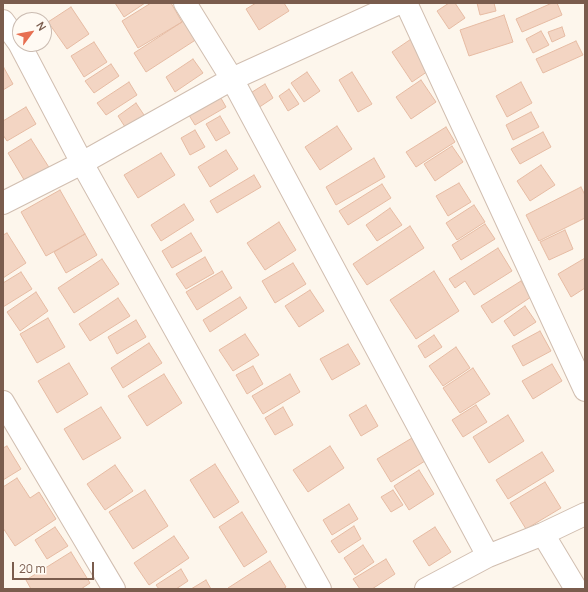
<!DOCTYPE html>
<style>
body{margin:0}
#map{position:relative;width:588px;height:592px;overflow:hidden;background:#fdf6ec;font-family:Manrope,sans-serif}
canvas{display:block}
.frame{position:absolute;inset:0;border:4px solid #7a5c4d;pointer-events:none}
.north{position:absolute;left:12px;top:12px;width:40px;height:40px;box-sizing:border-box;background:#fffaf3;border:1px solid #cabbb1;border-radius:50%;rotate:58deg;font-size:11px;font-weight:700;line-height:16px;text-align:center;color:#7a5c4d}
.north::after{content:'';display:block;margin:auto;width:14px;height:18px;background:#e76f51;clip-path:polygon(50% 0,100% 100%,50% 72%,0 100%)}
.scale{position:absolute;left:12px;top:562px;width:82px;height:18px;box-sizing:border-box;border:2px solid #7a5c4d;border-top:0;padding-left:5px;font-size:12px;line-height:14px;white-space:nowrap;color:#7a5c4d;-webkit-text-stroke:3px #fffaf3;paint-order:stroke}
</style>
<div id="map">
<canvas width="588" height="592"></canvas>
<div class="frame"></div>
<div class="north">N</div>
<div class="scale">20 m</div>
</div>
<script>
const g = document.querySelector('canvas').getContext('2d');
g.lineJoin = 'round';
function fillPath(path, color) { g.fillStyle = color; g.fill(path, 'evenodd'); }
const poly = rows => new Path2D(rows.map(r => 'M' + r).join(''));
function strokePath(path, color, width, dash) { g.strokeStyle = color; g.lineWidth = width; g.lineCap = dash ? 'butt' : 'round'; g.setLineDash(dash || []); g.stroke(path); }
const building = poly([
 [115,3,145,3,124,17,115,3],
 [151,3,171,3,182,22,138,48,122,21,151,3],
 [256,3,284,3,289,11,259,30,246,9,256,3],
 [449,3,455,3,465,18,449,29,437,11,449,3],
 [477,3,494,3,496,11,480,15,477,3],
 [552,3,557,3,562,15,522,32,516,19,552,3],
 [71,7,89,34,67,49,48,22,71,7],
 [504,15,513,42,469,56,460,30,504,15],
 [185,20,197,39,146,72,134,53,185,20],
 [562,27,565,36,552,42,548,32,562,27],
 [541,31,549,45,533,53,526,39,541,31],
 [414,37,434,67,412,82,392,52,414,37],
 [576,41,583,55,543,73,536,59,576,41],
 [94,42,107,62,84,77,71,56,94,42],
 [193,59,203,73,175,92,166,77,193,59],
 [111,64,119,76,94,93,85,81,111,64],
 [4,68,13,84,3,90,3,69,4,68],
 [307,72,320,91,304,102,291,83,307,72],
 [352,72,372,104,358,112,339,80,352,72],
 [421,80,436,102,411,119,396,97,421,80],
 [129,82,137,95,106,115,97,103,129,82],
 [521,82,532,103,507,117,496,96,521,82],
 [265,84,273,98,258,108,249,94,265,84],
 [289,89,299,104,288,111,279,96,289,89],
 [218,93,226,107,195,125,187,112,218,93],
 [136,103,146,118,127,130,118,116,136,103],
 [26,107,36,124,7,141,3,135,3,121,26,107],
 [531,112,539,127,513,140,506,125,531,112],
 [220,116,230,133,216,141,206,124,220,116],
 [337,126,352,149,320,170,305,147,337,126],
 [446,127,455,142,416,167,406,152,446,127],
 [195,130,205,147,190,155,181,138,195,130],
 [543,132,551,147,520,164,511,149,543,132],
 [31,139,50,169,26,183,8,153,31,139],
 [452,146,463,162,435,181,424,164,452,146],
 [226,150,238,169,210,187,198,167,226,150],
 [161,153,175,175,138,198,124,175,161,153],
 [374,158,385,177,336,205,326,187,374,158],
 [541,165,555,185,530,201,517,181,541,165],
 [254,175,261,187,217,213,210,201,254,175],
 [459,183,471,202,448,216,436,196,459,183],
 [382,184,391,198,348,225,339,211,382,184],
 [581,187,585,195,585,218,539,241,526,215,581,187],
 [60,190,85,234,46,256,21,212,60,190],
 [184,204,194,220,161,241,151,225,184,204],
 [474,205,485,222,457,240,446,223,474,205],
 [390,208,402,225,377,241,366,225,390,208],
 [279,222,296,250,265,270,247,243,279,222],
 [485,224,495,239,461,260,452,245,485,224],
 [410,226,424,248,367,285,353,264,410,226],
 [565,230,573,249,549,260,540,242,565,230],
 [7,233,26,263,3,278,3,235,7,233],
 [191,233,202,251,172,268,162,251,191,233],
 [85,234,97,255,66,273,54,252,85,234],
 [498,248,512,271,474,295,465,281,455,288,449,279,498,248],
 [205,257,214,273,186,289,176,274,205,257],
 [585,258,585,288,571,297,558,274,585,258],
 [102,259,119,284,74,313,58,288,102,259],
 [293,263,306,284,275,303,262,281,293,263],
 [222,271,232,288,197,310,186,292,222,271],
 [434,271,459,311,416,339,390,300,434,271],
 [21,272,32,289,3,307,3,283,21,272],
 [521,281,531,297,492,323,481,306,521,281],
 [310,290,324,311,299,327,285,306,310,290],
 [36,292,48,311,20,331,7,312,36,292],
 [240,297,247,308,210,332,203,320,240,297],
 [118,298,130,316,90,341,79,324,118,298],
 [525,306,536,322,514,336,504,321,525,306],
 [48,318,65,347,37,363,20,334,48,318],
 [136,320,146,337,117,354,108,337,136,320],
 [540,331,551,351,523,366,512,346,540,331],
 [245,334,259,355,233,371,219,350,245,334],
 [434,335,442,347,425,358,418,346,434,335],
 [149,343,162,363,123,388,111,368,149,343],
 [348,344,360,364,332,380,320,359,348,344],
 [456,347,470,368,443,386,429,366,456,347],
 [69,363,88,394,57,413,38,381,69,363],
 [552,364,562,381,533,399,522,381,552,364],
 [253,366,263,384,247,394,236,375,253,366],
 [473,368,490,394,460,413,443,388,473,368],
 [164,374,182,403,147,426,128,396,164,374],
 [290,374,300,392,263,414,252,396,290,374],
 [366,405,378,426,361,436,349,415,366,405],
 [476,405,487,422,463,437,452,420,476,405],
 [101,407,121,438,83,460,64,429,101,407],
 [283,407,293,425,275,435,265,418,283,407],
 [508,415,524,441,489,463,473,437,508,415],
 [412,438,425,461,391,482,377,459,412,438],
 [7,446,21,469,3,480,3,448,7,446],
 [330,446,344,468,308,492,293,470,330,446],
 [542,452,554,471,508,499,496,480,542,452],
 [215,464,239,502,214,518,190,480,215,464],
 [115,465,133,491,105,510,87,484,115,465],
 [419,470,434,494,409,510,394,486,419,470],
 [17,478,30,498,39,492,56,519,15,546,3,528,3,487,17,478],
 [545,482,561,508,526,529,510,503,545,482],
 [145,490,168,526,133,549,109,512,145,490],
 [393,490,403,505,391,512,381,497,393,490],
 [349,504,358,519,332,535,323,520,349,504],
 [242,512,267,552,244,567,219,527,242,512],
 [354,526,361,539,339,553,331,541,354,526],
 [55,527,68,546,47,559,35,540,55,527],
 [435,527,451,552,429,566,413,541,435,527],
 [174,536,189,558,149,585,134,563,174,536],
 [363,545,374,562,355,575,344,558,363,545],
 [71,552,90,583,81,589,31,589,26,580,71,552],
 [386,559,395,574,372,589,360,589,353,579,386,559],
 [270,561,286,587,283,589,228,589,228,588,270,561],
 [181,569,188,581,176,589,159,589,156,585,181,569],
 [206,580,211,589,191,589,206,580]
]);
const street = poly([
 [185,3,232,79,488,556],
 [406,3,585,390],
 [3,21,19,43,82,163,320,589],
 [3,203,82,163,232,79,399,3],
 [3,402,114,589],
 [543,534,576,589],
 [426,589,488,556,543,534,585,514]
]);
fillPath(building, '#f3d5c3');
strokePath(building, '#e6bba3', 1);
strokePath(street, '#d1beb0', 24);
strokePath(street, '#fff', 22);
</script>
